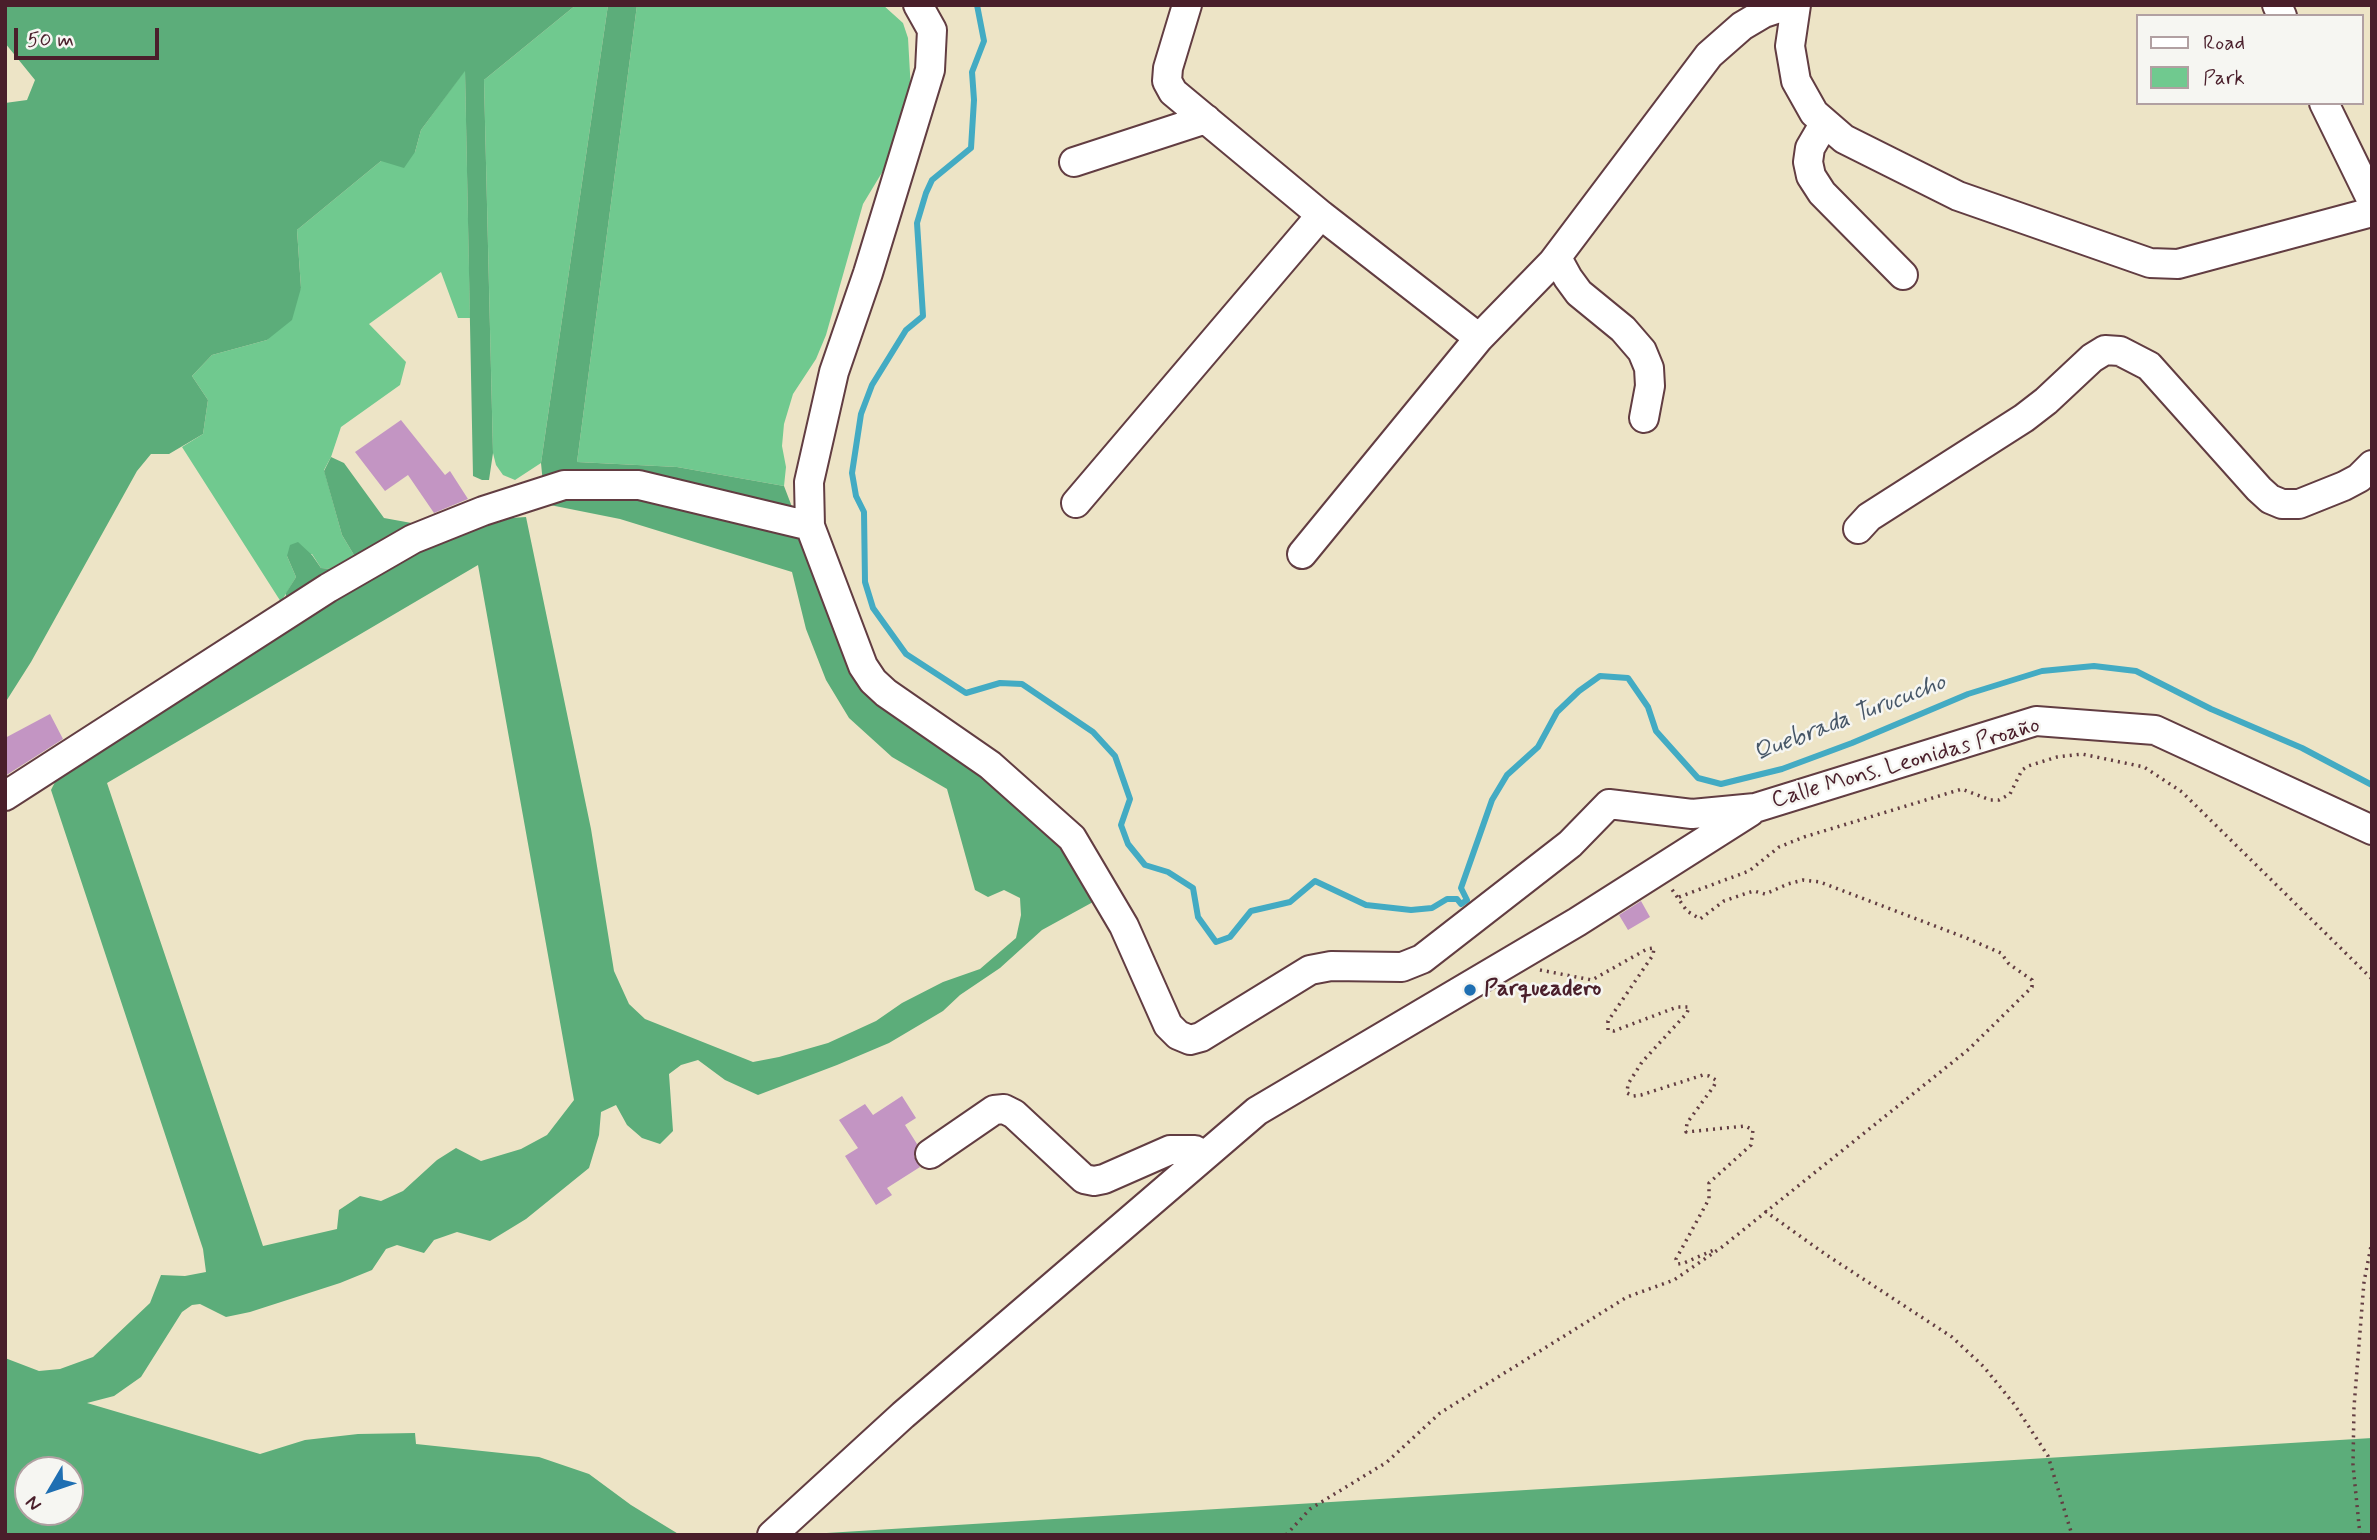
<!DOCTYPE html>
<meta charset="utf-8">
<style>
body{margin:0}
#map{position:relative;width:2377px;height:1540px;overflow:hidden;background:#ede4c6;font-family:Mynerve,sans-serif}
canvas{display:block}
.frame{position:absolute;inset:0;border:7px solid #4a1f2b;pointer-events:none}
.legend{position:absolute;left:2136px;top:14px;width:228px;height:91px;box-sizing:border-box;background:#f6f6f2;border:2px solid #b1a0a2;margin:0;padding:9px 12px;list-style:none;font-size:21px;color:#4a1f2b}
.legend li{display:flex;align-items:center;gap:14px;height:35px}
.legend b{width:35px;border:2px solid #b1a0a2}
.north{position:absolute;left:14px;top:1456px;width:70px;height:70px;box-sizing:border-box;background:#f6f6f2;border:2px solid #b1a0a2;border-radius:50%;rotate:231deg;font-size:19px;font-weight:700;line-height:28px;text-align:center;color:#4a1f2b}
.north::after{content:'';display:block;margin:auto;width:24px;height:32px;background:#1f6fb2;clip-path:polygon(50% 0,100% 100%,50% 72%,0 100%)}
.scale{position:absolute;left:14px;top:28px;width:145px;height:32px;box-sizing:border-box;border:4px solid #4a1f2b;border-top:0;padding-left:9px;font-size:21px;line-height:24px;white-space:nowrap;color:#4a1f2b;-webkit-text-stroke:5px #f6f6f2;paint-order:stroke}
</style>
<div id="map">
<canvas width="2377" height="1540"></canvas>
<div class="frame"></div>
<ul class="legend">
<li><b style="height:9px;background:#fff"></b>Road</li>
<li><b style="height:19px;background:#70c98f"></b>Park</li>
</ul>
<div class="north">N</div>
<div class="scale">50 m</div>
</div>
<script>
const g = document.querySelector('canvas').getContext('2d');
g.lineJoin = 'round';
function fillPath(path, color) { g.fillStyle = color; g.fill(path, 'evenodd'); }
const poly = rows => new Path2D(rows.map(r => 'M' + r).join(''));
function strokePath(path, color, width, dash) { g.strokeStyle = color; g.lineWidth = width; g.lineCap = dash ? 'butt' : 'round'; g.setLineDash(dash || []); g.stroke(path); }
function write(font, color, halo, rows, align = 'center') {
  g.font = font + ' Mynerve,sans-serif'; g.lineWidth = 5; g.setLineDash([]); g.textBaseline = 'middle'; g.strokeStyle = halo; g.fillStyle = color; for (const [text, x, y, turn = 0] of rows) {
    g.save(); g.translate(x, y); g.rotate((+turn || 0) * Math.PI / 180); g.textAlign = isNaN(turn) ? turn : align; if (halo) g.strokeText(text, 0, 0); g.fillText(text, 0, 0); g.restore();
  }
}
const green = poly([
 [576,5,608,5,541,463,515,480,503,475,496,465,493,453,484,80],
 [637,5,883,5,903,23,908,38,911,91,895,151,863,204,826,335,816,359,793,394,784,424,782,446,786,467,784,486,677,467,577,462],
 [465,70,470,318,458,318,441,272,369,324,406,362,400,385,341,427,331,457,324,470,342,535,354,555,344,565,332,569,321,568,312,554,287,556,296,577,281,602,182,447,203,434,208,400,192,376,212,355,267,340,301,288,297,230,381,161,415,152,421,130]
]);
const forest = poly([
 [5,5,576,5,484,80,493,453,489,480,482,480,473,476,465,71,421,130,415,152,404,168,381,161,297,230,301,288,292,320,267,340,212,355,192,376,208,400,203,434,169,454,151,454,137,471,31,662,5,703,5,103,27,100,35,80,5,43],
 [608,5,637,5,577,462,677,467,784,486,815,567,835,633,847,651,989,766,1091,877,1093,902,1042,930,1000,968,960,995,943,1011,889,1043,837,1065,758,1095,725,1080,698,1060,681,1065,669,1074,673,1131,660,1144,642,1138,627,1125,616,1105,601,1112,599,1135,589,1168,526,1219,490,1241,457,1232,434,1240,424,1253,397,1245,386,1249,372,1270,340,1283,250,1312,226,1317,200,1304,192,1305,182,1312,141,1377,114,1396,87,1403,260,1454,305,1440,358,1434,415,1433,416,1444,539,1457,589,1474,631,1505,680,1535,5,1535,5,1358,39,1371,60,1369,93,1357,150,1303,161,1275,185,1276,206,1272,203,1249,51,790,60,772,285,607,286,593,296,577,287,556,290,545,298,542,312,555,321,568,332,569,344,565,354,555,342,535,324,471,331,457,344,463,384,518,417,524,526,517,591,829,614,971,629,1004,645,1019,753,1062,779,1057,828,1043,876,1021,902,1003,943,982,980,969,1016,938,1021,915,1020,898,1004,890,988,897,975,890,947,789,892,757,849,718,826,680,806,629,792,572,620,519,545,504,541,463],
 [478,565,574,1100,547,1135,521,1149,481,1161,456,1148,437,1160,403,1191,381,1201,360,1196,339,1210,337,1229,263,1246,107,783],
 [28,1470,70,1470,70,1512,28,1512],
 [2372,1438,2372,1535,794,1535]
]);
const stream = poly([
 [977,5,984,41,972,72,974,100,971,148,932,180,926,193,917,223,923,316,906,330,872,385,861,414,852,473,856,496,864,512,865,582,873,608,906,654,966,693,1000,683,1022,684,1093,732,1115,756,1130,799,1121,825,1128,844,1145,865,1168,872,1193,888,1198,917,1216,942,1230,937,1251,911,1290,902,1315,881,1366,905,1411,910,1432,908,1447,899,1457,899,1461,904,1467,900,1461,888,1492,800,1507,775,1538,747,1557,712,1579,691,1600,676,1628,678,1648,707,1656,731,1698,778,1721,784,1782,769,1852,743,1968,694,2042,671,2094,666,2136,671,2211,709,2302,748,2372,785]
]);
const building = poly([
 [401,420,445,475,450,471,468,499,434,513,408,475,385,491,355,452],
 [50,714,63,739,5,776,5,738],
 [1641,901,1650,917,1628,930,1619,915],
 [902,1096,916,1118,905,1125,917,1144,914,1156,920,1167,887,1188,892,1195,876,1205,845,1156,858,1148,839,1120,865,1104,873,1115]
]);
const path = poly([
 [1679,897,1749,871,1779,847,1804,837,1962,789,1990,800,1999,800,2010,794,2022,770,2028,766,2057,757,2082,754,2144,767,2182,792,2372,979],
 [1540,970,1592,980,1647,949,1654,948,1653,955,1608,1021,1608,1030,1614,1031,1677,1007,1689,1007,1687,1013,1642,1062,1628,1084,1627,1093,1633,1096,1641,1095,1703,1075,1709,1076,1716,1080,1714,1086,1687,1123,1686,1132,1745,1126,1753,1130,1751,1145,1709,1183,1709,1199,1676,1259,1678,1264,1684,1263,1714,1250],
 [1765,1211,1825,1254,1952,1337,1984,1367,2014,1404,2048,1456,2072,1535],
 [1286,1535,1310,1509,1387,1462,1440,1413,1627,1297,1674,1280,1722,1247,1969,1049,2032,987,2032,980,2009,964,2001,953,1964,937,1820,882,1803,880,1788,884,1765,894,1754,891,1747,893,1724,901,1700,919,1687,911,1671,888],
 [2360,1535,2353,1465,2354,1407,2364,1282,2372,1241]
]);
const minor = poly([
 [918,5,932,30,930,70,868,273,834,372,809,482,810,526,863,666,873,681,886,693,990,765,1072,838,1124,926,1168,1025,1178,1035,1190,1040,1201,1037,1310,970,1331,966,1402,967,1422,959,1570,844,1609,804,1692,814,1755,808,2036,721,2155,730,2372,830],
 [1187,5,1168,68,1167,81,1173,92,1321,215,1479,338,1553,262,1709,55,1742,26,1764,13,1788,5],
 [1796,5,1790,46,1796,81,1814,113,1844,139,1958,196,2150,263,2178,264,2372,212],
 [2277,5,2282,16],
 [2324,103,2372,201],
 [1824,124,1810,148,1808,162,1811,176,1822,193,1903,275],
 [1074,162,1206,119],
 [1557,258,1568,278,1579,293,1623,329,1642,351,1649,368,1650,386,1644,418],
 [1076,503,1321,215],
 [1858,529,1869,517,2024,418,2046,401,2092,358,2105,350,2120,351,2149,366,2259,489,2270,499,2282,504,2299,504,2344,486,2359,478,2372,465],
 [1302,554,1479,338],
 [5,796,328,588,413,539,483,511,564,485,639,485,810,526],
 [930,1154,994,1110,1004,1109,1014,1114,1084,1179,1094,1181,1104,1179,1170,1150,1195,1150,1203,1156],
 [772,1535,903,1415,1257,1111,1577,922,1750,812]
]);
const markers = [
 [1470,990,7,"#1f6fb2"]
];
const streetNames = [
 ["Calle Mons. Leonidas Proaño",1906,764,-16]
];
const poiNames = [
 ["Parqueadero",1484,990]
];
const waterNames = [
 ["Quebrada Turucucho",1850,719,-21]
];
fillPath(green, '#70c98f');
fillPath(forest, '#5cad7a');
strokePath(stream, '#43abc3', 6);
fillPath(building, '#c395c3');
strokePath(minor, '#623d42', 32);
strokePath(path, '#623d42', 3.5, [2, 5]);
strokePath(minor, '#fff', 28);
for (const [x, y, r, color] of markers) { const dot = new Path2D(); dot.arc(x, y, r, 0, 2 * Math.PI); g.fillStyle = color; g.fill(dot); strokePath(dot, '#f6f6f2', 2.5); }
write('23px', '#4a1f2b', '#f6f6f2', streetNames);
write('bold 23px', '#4a1f2b', '#f6f6f2', poiNames, 'left');
write('italic 24px', '#475768', '#f6f6f2', waterNames);
</script>
